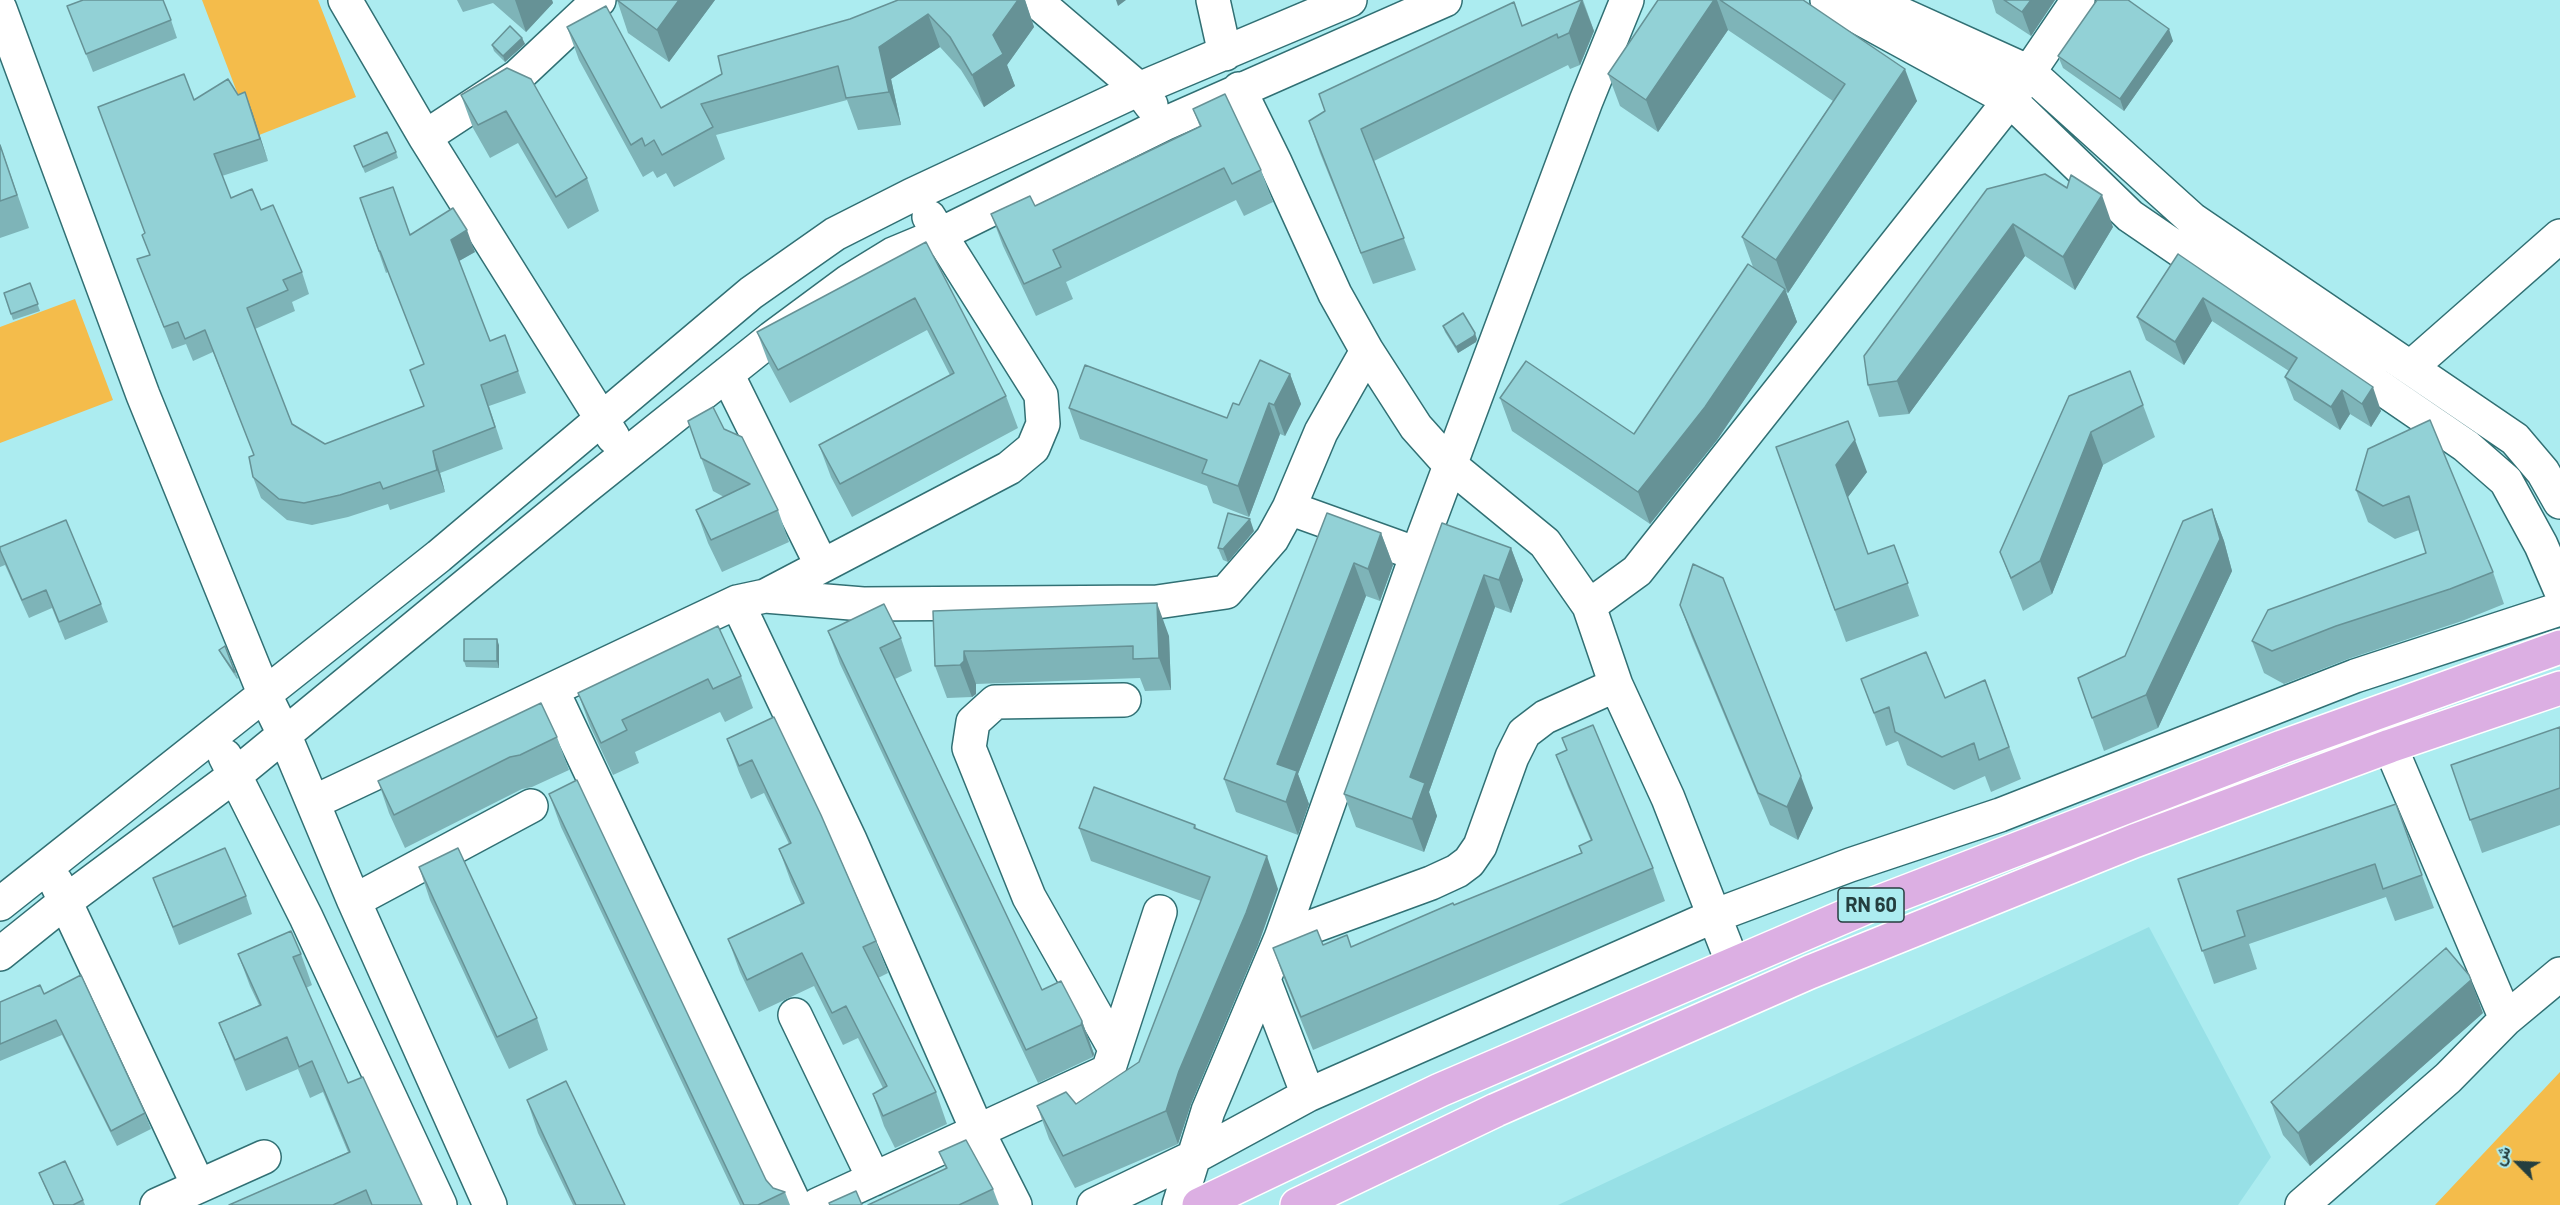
<!DOCTYPE html>
<meta charset="utf-8">
<style>
body{margin:0}
#map{position:relative;width:2560px;height:1205px;overflow:hidden;background:#acecf0;font-family:Barlow,Vazirmatn,sans-serif}
canvas{display:block}
.north{position:absolute;left:2488px;top:1133px;width:60px;height:60px;-webkit-text-stroke:4px #acecf0;paint-order:stroke;rotate:294deg;font-size:16px;font-weight:700;line-height:24px;text-align:center;color:#243e3f}
.north::after{content:'';display:block;margin:auto;width:21px;height:27px;background:#243e3f;clip-path:polygon(50% 0,100% 100%,50% 72%,0 100%)}
</style>
<div id="map">
<canvas width="2560" height="1205"></canvas>
<div class="north">ش</div>
</div>
<script>
const g = document.querySelector('canvas').getContext('2d');
g.lineJoin = 'round';
function fillPath(path, color) { g.fillStyle = color; g.fill(path, 'evenodd'); }
const poly = rows => new Path2D(rows.map(r => 'M' + r).join(''));
function strokePath(path, color, width, dash) { g.strokeStyle = color; g.lineWidth = width; g.lineCap = dash ? 'butt' : 'round'; g.setLineDash(dash || []); g.stroke(path); }
function write(font, color, halo, rows, align = 'center') {
  g.font = font + ' Barlow,sans-serif'; g.lineWidth = 4.5; g.setLineDash([]); g.textBaseline = 'middle'; g.strokeStyle = halo; g.fillStyle = color; for (const [text, x, y, turn = 0] of rows) {
    g.save(); g.translate(x, y); g.rotate((+turn || 0) * Math.PI / 180); g.textAlign = isNaN(turn) ? turn : align; if (halo) g.strokeText(text, 0, 0); g.fillText(text, 0, 0); g.restore();
  }
}
const built = poly([
 [2149,927,2271,1157,2238,1205,1558,1205]
]);
const green = poly([
 [202,0,318,0,356,97,254,137],
 [75,299,113,400,0,443,0,327],
 [2560,1072,2560,1205,2435,1205]
]);
const minor = poly([
 [345,0,425,137,613,437],
 [1035,0,1139,89,1151,105],
 [1213,0,1225,54],
 [1827,0,2010,100,2130,216,2466,446,2506,481,2541,545,2560,589],
 [1870,0,2029,72,2193,220,2515,439,2543,472,2560,502],
 [0,9,143,395,264,693,284,734,354,901,490,1205],
 [1239,89,1275,162,1335,294,1367,351,1416,427,1450,465,1545,543,1589,606,1616,685,1545,717,1524,733,1512,757,1480,846,1469,862,1457,871,1431,883,1281,938],
 [425,137,518,76,599,0],
 [2411,367,2560,236],
 [727,374,822,566],
 [1289,508,1417,554],
 [765,596,863,604,1157,602,1226,592,1272,539,1289,508,1321,432,1367,351],
 [737,602,850,840,978,1132,1015,1205],
 [1589,606,1637,571,2010,100,2078,0],
 [1616,685,1668,798,1733,964],
 [552,690,795,1205],
 [225,756,306,917,440,1205],
 [314,802,737,602,765,596,1009,468,1033,448,1043,424,1041,395,929,217],
 [56,882,198,1185],
 [354,901,531,806],
 [0,904,439,556,751,293,835,234,912,195,1139,89,1350,0],
 [0,954,66,901,234,776,582,490,772,338,849,281,893,254,941,234,1164,124,1445,0],
 [1264,980,1308,1095],
 [795,1015,874,1179],
 [2506,1019,2560,974],
 [1115,1049,1029,897,969,748,973,722,995,702,1124,700],
 [157,1205,264,1157],
 [817,1205,1108,1071,1160,912],
 [1094,1205,1194,1157,1308,1095,1714,916,1850,865,2000,815,2355,676,2560,609],
 [1179,1205,1208,1111,1281,938,1417,554,1586,101,1627,0],
 [2302,1205,2448,1078,2506,1019,2390,746,2380,718]
]);
const major = poly([
 [1199,1205,1440,1090,1869,906,2282,747,2560,647],
 [1297,1205,1496,1110,1810,972,2134,841,2390,746,2560,688]
]);
const wall = poly([
 [457,0,552,0,553,3,526,32,493,3,463,12],
 [617,0,715,0,669,62,628,33],
 [898,0,1025,0,1034,27,1007,65,1015,86,984,107,961,70,940,47,891,79,901,125,858,130,847,100,716,135,725,159,674,187,666,173,657,178,653,171,643,177,579,60,567,27,661,108,850,19],
 [1581,0,1583,0,1594,31,1580,65,1570,69,1568,65,1374,161,1416,270,1373,284,1320,153,1309,121],
 [1658,0,1803,0,1917,101,1788,293,1786,292,1797,322,1717,440,1650,524,1512,431,1500,398,1634,434,1753,267,1742,237,1833,101,1728,30,1658,132,1620,106,1608,74],
 [1992,0,2055,0,2031,36,1996,13],
 [67,6,171,20,177,38,93,72],
 [522,38,525,44,505,62,494,51,492,45],
 [2173,41,2124,111,2063,68,2058,56],
 [507,68,587,178,599,211,568,229,518,143,490,158,473,128,461,95],
 [245,92,268,161,222,176,231,198,261,210,302,272,309,294,292,302,295,311,255,329,292,424,325,444,424,406,424,364,388,272,386,273,360,198,410,234,475,252,459,261,490,341,505,335,526,393,489,406,503,449,440,473,445,492,390,510,388,504,348,517,312,525,287,520,261,498,253,477,254,455,213,352,193,361,186,344,172,349,137,259,150,255,142,235,145,234,194,100,238,95],
 [1193,109,1261,170,1273,202,1244,216,1236,200,1066,282,1073,299,1036,316,1003,246,991,214,1035,206,1200,127],
 [0,144,29,228,0,238],
 [354,146,396,152,398,158,365,173],
 [2045,174,2113,227,2075,290,2025,256,1909,414,1879,417,1868,385],
 [926,242,1006,396,1018,428,852,517,831,477,819,445,950,375,927,330,790,403,769,364,757,332],
 [2178,254,2381,411,2371,427,2350,414,2340,430,2294,400,2285,377,2289,371,2212,321,2184,365,2146,340,2137,317],
 [30,283,40,311,13,320,4,293],
 [1443,326,1477,339,1476,342,1458,353,1445,332],
 [1290,374,1301,404,1285,436,1280,434,1249,517,1213,503,1207,486,1080,439,1069,408,1227,418,1239,405],
 [2069,396,2143,405,2155,437,2103,465,2052,594,2023,611,2000,552],
 [688,421,724,429,778,510,789,542,722,572,708,543,696,510,724,497,713,491],
 [1776,447,1867,472,1848,497,1868,554,1894,545,1919,616,1846,642],
 [2368,449,2493,572,2504,604,2462,621,2348,659,2284,684,2264,673,2252,641,2426,553,2419,530,2395,539,2368,522,2356,490],
 [2212,509,2224,541,2232,571,2158,728,2104,751,2078,678,2125,656],
 [1327,513,1381,533,1393,565,1380,601,1366,596,1298,774,1309,804,1298,835,1236,812,1224,779],
 [1442,523,1511,548,1523,580,1511,613,1495,607,1429,792,1437,816,1424,852,1356,827,1344,794],
 [1254,531,1228,562,1223,560,1218,548],
 [0,545,1,547,101,604,108,622,65,640,52,608,29,618,5,565,0,567],
 [1680,605,1813,808,1798,840,1770,825,1692,638],
 [933,611,1169,636,1171,690,1145,691,1140,678,976,684,976,694,972,697,947,698,935,666],
 [828,631,901,638,912,671,895,679,1042,990,1082,1021,1094,1054,1093,1057,1038,1083,840,664],
 [499,645,499,668,466,667,464,661],
 [225,646,238,678,237,679,222,656,219,650],
 [741,676,753,708,725,722,720,712,635,752,639,763,613,775,590,726,578,693],
 [1861,679,1945,698,1985,680,2021,779,1991,792,1985,776,1954,790,1907,765,1898,741,1886,746],
 [774,717,876,941,888,973,878,978,936,1092,947,1124,895,1148,884,1126,873,1094,883,1088,858,1038,843,1045,814,986,759,1012,740,972,728,939,801,904,791,882,779,849,789,844,764,793,751,799,739,772,727,739],
 [2560,727,2560,825,2482,853,2451,765],
 [557,737,569,770,532,787,522,789,405,848,389,813,378,781],
 [1556,755,1653,868,1665,901,1313,1050,1285,981,1273,948,1323,945,1351,947,1581,853,1579,846,1591,841,1568,787],
 [549,794,766,1180,773,1188,785,1192,790,1205,740,1205,561,827],
 [2396,804,2434,908,2395,921,2386,897,2249,944,2257,969,2214,984,2178,879],
 [1195,825,1197,829,1278,889,1258,945,1191,1104,1178,1144,1075,1188,1049,1139,1037,1106,1076,1104,1139,1062,1201,901,1091,861,1079,828],
 [419,867,537,1018,548,1050,509,1069,430,900],
 [153,878,246,896,252,914,179,945],
 [238,954,301,954,312,985,306,988,348,1083,422,1205,229,1205,348,1152,323,1092,310,1098,298,1069,246,1091,231,1054,219,1023,259,1005,250,986],
 [44,994,145,1113,151,1129,117,1146,62,1035,0,1061,0,1002],
 [2483,1013,2310,1166,2283,1135,2271,1102],
 [527,1100,625,1205,573,1205,538,1133],
 [939,1152,993,1189,999,1205,868,1205,946,1169],
 [39,1173,83,1200,85,1205,53,1205,44,1185]
]);
const shadedWall = poly([
 [515,0,552,0,553,3,526,32],
 [679,0,715,0,669,62,657,30],
 [1018,0,1025,0,1034,27,1007,65,1015,86,984,107,972,75,993,35],
 [1116,0,1126,0,1118,6],
 [1582,0,1594,31,1580,65,1569,33],
 [1714,0,1717,0,1728,30,1658,132,1646,100],
 [2031,0,2055,0,2031,36,2022,12],
 [928,14,940,47,891,79,901,125,889,92,879,47],
 [2169,29,2173,41,2124,111,2120,99],
 [522,38,525,44,505,62,503,56],
 [1905,69,1917,101,1788,293,1776,260],
 [245,92,253,114,268,161,260,139],
 [2102,195,2113,227,2075,290,2063,257],
 [2013,224,2025,256,1909,414,1897,381],
 [467,230,475,252,459,261,451,240],
 [1785,289,1797,322,1717,440,1650,524,1638,492],
 [2203,298,2212,321,2184,365,2175,342],
 [1475,333,1477,339,1476,342,1458,353,1456,347],
 [1290,374,1301,404,1285,436,1274,405],
 [2373,387,2381,411,2371,427,2362,404],
 [2342,390,2350,414,2340,430,2331,407],
 [1269,403,1280,434,1249,517,1238,486],
 [1848,421,1867,472,1848,497,1836,465],
 [2091,432,2103,465,2052,594,2040,561],
 [433,451,440,473,445,492,437,470],
 [2212,509,2224,541,2232,571,2158,728,2146,695],
 [1250,519,1254,531,1228,562,1223,549],
 [1381,533,1393,565,1380,601,1368,569],
 [1511,548,1523,580,1511,613,1499,580],
 [1354,563,1366,596,1298,774,1309,804,1298,835,1286,802,1277,764],
 [1484,575,1495,607,1429,792,1437,816,1424,852,1412,819,1410,777],
 [1157,603,1169,636,1171,690,1159,658],
 [497,639,499,645,499,668,497,661],
 [964,651,976,684,976,694,972,697,960,665],
 [1801,776,1813,808,1798,840,1787,807],
 [1267,856,1278,889,1258,945,1191,1104,1178,1144,1166,1111,1179,1071],
 [2471,980,2483,1013,2310,1166,2298,1133],
 [1082,1021,1094,1054,1093,1057,1081,1025]
]);
const building = poly([
 [83,0,163,0,171,20,86,54,67,6,83,0],
 [617,0,679,0,657,30,617,0],
 [898,0,1018,0,993,35,1003,54,972,75,950,37,928,14,879,47,889,92,846,98,838,66,701,104,713,127,662,155,654,140,645,146,642,138,631,145,567,27,606,6,661,108,722,74,718,56,850,19,898,0],
 [1581,0,1582,0,1569,33,1558,38,1557,34,1361,129,1404,238,1361,253,1309,121,1325,111,1319,94,1514,2,1522,26,1581,0],
 [1658,0,1714,0,1646,100,1608,74,1658,0],
 [1720,0,1803,0,1905,69,1776,260,1742,237,1845,84,1720,0],
 [2004,0,2031,0,2022,12,2004,0],
 [2097,0,2128,0,2169,29,2120,99,2058,56,2097,0],
 [510,26,522,38,503,56,492,45,510,26],
 [507,68,531,79,587,178,556,197,506,111,478,125,461,95,507,68],
 [184,74,194,100,228,79,238,95,245,92,260,139,214,154,231,198,252,189,261,210,273,205,302,272,283,280,288,290,247,308,292,424,325,444,424,406,410,370,424,364,380,251,379,251,360,198,393,187,410,235,453,208,467,230,451,240,490,341,505,335,518,371,481,385,495,427,433,451,437,470,383,489,380,482,340,495,304,503,279,499,253,477,249,457,254,455,205,330,185,339,178,322,164,327,137,259,150,255,142,235,145,233,98,107,184,74],
 [1225,94,1261,170,1232,184,1224,168,1053,250,1061,267,1024,284,991,214,1030,196,1035,206,1201,126,1193,109,1225,94],
 [387,132,396,152,363,167,354,146,387,132],
 [0,145,17,195,0,201,0,145],
 [2045,174,2067,188,2071,175,2102,195,2063,257,2013,224,1897,381,1868,385,1864,356,1987,189,2045,174],
 [926,242,1006,396,840,484,819,445,954,373,915,298,778,370,757,332,926,242],
 [2178,254,2373,387,2362,404,2342,390,2331,407,2285,377,2297,358,2203,298,2175,342,2137,317,2178,254],
 [1748,264,1785,289,1705,407,1638,492,1500,398,1526,361,1634,434,1748,264],
 [30,283,38,304,11,314,4,293,30,283],
 [1463,313,1475,333,1474,336,1456,347,1443,326,1463,313],
 [1260,360,1290,374,1274,405,1269,403,1238,486,1202,473,1207,460,1069,408,1085,365,1227,418,1233,403,1239,405,1260,360],
 [2130,371,2143,405,2091,432,2040,561,2011,578,2000,552,2069,396,2130,371],
 [713,407,724,429,742,437,778,510,711,540,696,510,750,484,701,458,688,421,713,407],
 [2430,420,2493,572,2450,589,2336,626,2272,651,2252,641,2268,610,2426,553,2409,496,2383,506,2356,490,2368,449,2430,420],
 [1848,421,1855,440,1836,465,1868,554,1894,545,1908,583,1835,610,1776,447,1848,421],
 [2212,509,2220,539,2146,695,2092,718,2078,678,2125,656,2183,521,2212,509],
 [1228,513,1250,519,1223,549,1218,548,1228,513],
 [1327,513,1381,533,1368,569,1354,563,1277,764,1297,771,1286,802,1224,779,1327,513],
 [66,520,101,604,59,622,46,590,22,600,0,550,0,547,66,520],
 [1442,523,1511,548,1499,580,1484,575,1410,777,1425,783,1412,819,1344,794,1442,523],
 [1693,564,1723,578,1801,776,1787,807,1758,793,1680,605,1693,564],
 [1157,603,1159,658,1133,659,1133,646,983,651,964,651,964,661,960,665,935,666,933,611,1157,603],
 [884,604,901,638,880,648,1042,990,1061,981,1082,1021,1081,1025,1026,1050,828,631,884,604],
 [718,626,741,676,713,689,708,679,622,720,627,730,601,743,578,693,718,626],
 [464,639,497,639,497,661,464,661,464,639],
 [225,646,235,672,234,672,219,650,225,646],
 [1926,652,1945,698,1985,680,2009,747,1979,760,1974,743,1942,757,1895,732,1889,707,1874,713,1861,679,1926,652],
 [541,703,557,737,520,755,510,757,394,815,378,781,541,703],
 [774,717,821,815,876,941,863,947,936,1092,883,1116,873,1094,887,1086,846,1006,832,1013,802,953,747,980,728,939,804,903,779,849,791,843,752,760,739,766,727,739,774,717],
 [1593,725,1653,868,1301,1017,1273,948,1317,930,1323,945,1347,935,1351,947,1453,903,1454,905,1582,853,1579,846,1592,840,1556,755,1567,750,1562,738,1593,725],
 [2560,727,2560,788,2470,820,2451,765,2560,727],
 [577,780,766,1180,773,1188,785,1192,758,1205,744,1205,549,794,577,780],
 [1094,787,1195,825,1194,828,1267,856,1246,913,1179,1071,1166,1111,1063,1156,1037,1106,1066,1092,1076,1104,1139,1062,1210,877,1079,828,1094,787],
 [2396,804,2422,875,2383,889,2375,864,2237,911,2245,936,2202,951,2178,879,2396,804],
 [225,848,246,896,173,927,153,878,225,848],
 [458,848,537,1018,497,1037,419,867,458,848],
 [291,931,301,954,293,957,348,1083,363,1077,422,1205,372,1205,366,1190,333,1205,229,1205,350,1152,312,1061,299,1067,287,1037,235,1060,219,1023,261,1005,238,954,291,931],
 [2446,948,2469,975,2471,980,2298,1133,2271,1102,2446,948],
 [81,975,145,1113,111,1131,56,1020,0,1044,0,1002,40,985,44,994,81,975],
 [566,1081,625,1205,576,1205,527,1100,566,1081],
 [966,1140,993,1189,959,1205,868,1205,947,1168,939,1152,966,1140],
 [65,1161,83,1200,73,1205,54,1205,39,1173,65,1161],
 [856,1191,862,1205,830,1205,829,1203,856,1191]
]);
const shields = [
 [1871,905,66]
];
const shieldNames = [
 ["RN 60",1871,905]
];
fillPath(built, '#97e0e6');
fillPath(green, '#f4bc4b');
strokePath(minor, '#317074', 36);
strokePath(major, '#fff', 36);
strokePath(minor, '#fff', 33);
strokePath(major, '#dcafe3', 33);
fillPath(wall, '#7eb4b8');
fillPath(shadedWall, '#669296');
fillPath(building, '#92d1d6');
strokePath(building, '#669296', 1.5);
for (const [x, y, w] of shields) { const box = new Path2D(); box.roundRect(x - w / 2, y - 17, w, 34, 4.5); g.fillStyle = '#acecf0'; g.fill(box); strokePath(box, '#243e3f', 1.5); }
write('bold 20px', '#243e3f', null, shieldNames);
</script>
